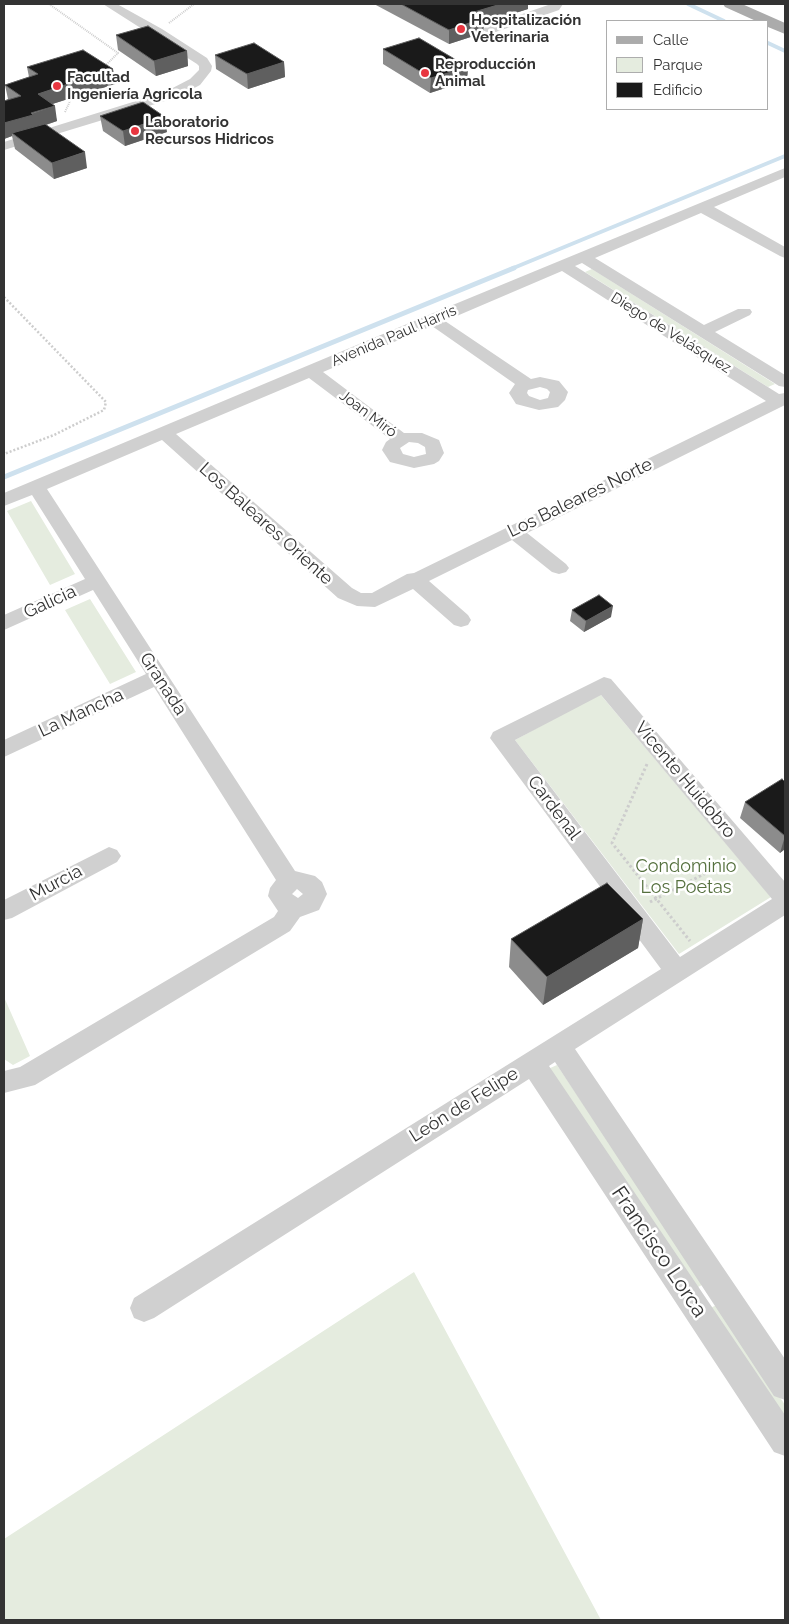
<!DOCTYPE html>
<meta charset="utf-8">
<style>
body{margin:0}
#map{position:relative;width:789px;height:1624px;overflow:hidden;background:#fff;font-family:Raleway,sans-serif}
canvas{display:block}
.frame{position:absolute;inset:0;border:5px solid #333;pointer-events:none}
.legend{position:absolute;left:606px;top:20px;width:162px;height:90px;box-sizing:border-box;background:#fff;border:1px solid #adadad;margin:0;padding:6px 9px;list-style:none;font-size:15px;color:#333}
.legend li{display:flex;align-items:center;gap:10px;height:25px}
.legend b{width:25px;border:1px solid #adadad}
</style>
<div id="map">
<canvas width="789" height="1624"></canvas>
<div class="frame"></div>
<ul class="legend">
<li><b style="height:6px;background:#ababab"></b>Calle</li>
<li><b style="height:14px;background:#e5ecdf"></b>Parque</li>
<li><b style="height:14px;background:#1a1a1a"></b>Edificio</li>
</ul>
</div>
<script>
const g = document.querySelector('canvas').getContext('2d');
g.lineJoin = 'round';
function fillPath(path, color) { g.fillStyle = color; g.fill(path, 'evenodd'); }
const poly = rows => new Path2D(rows.map(r => 'M' + r).join(''));
function strokePath(path, color, width, dash) { g.strokeStyle = color; g.lineWidth = width; g.lineCap = dash ? 'butt' : 'round'; g.setLineDash(dash || []); g.stroke(path); }
function write(font, color, halo, rows, align = 'center') {
  g.font = font + ' Raleway,sans-serif'; g.lineWidth = 5; g.setLineDash([]); g.textBaseline = 'middle'; g.strokeStyle = halo; g.fillStyle = color; for (const [text, x, y, turn = 0] of rows) {
    g.save(); g.translate(x, y); g.rotate((+turn || 0) * Math.PI / 180); g.textAlign = isNaN(turn) ? turn : align; if (halo) g.strokeText(text, 0, 0); g.fillText(text, 0, 0); g.restore();
  }
}
const green = poly([
 [592,269,775,384,768,387,585,272],
 [31,501,75,574,50,585,7,511],
 [90,599,136,672,110,684,65,610],
 [600,694,771,897,679,954,515,740],
 [4,997,30,1056,13,1065,4,1059],
 [557,1065,704,1284,694,1289,548,1069],
 [414,1272,601,1620,4,1620,4,1539],
 [719,1304,785,1405,785,1428,708,1309]
]);
const streamFar1 = poly([
 [688,4,724,21],
 [768,43,785,51],
 [511,269,785,156]
]);
const stream = poly([
 [4,477,514,268]
]);
const pathFar2 = poly([
 [49,4,118,53,104,67],
 [169,23,194,4],
 [65,112,71,99]
]);
const pathFar1 = poly([
 [4,297,106,402,104,410,54,435,4,454]
]);
const path = poly([
 [647,764,612,843,690,941],
 [650,902,729,861]
]);
const minor = poly([
 [103,4,117,4,162,29,207,58,212,66,211,71,200,85,175,98,4,150,4,142,165,92,190,79,199,70,199,66,197,64,103,4],
 [551,4,563,4,559,10,493,33,489,34,483,30,485,27,551,4],
 [785,168,785,177,714,207,785,247,785,258,780,256,701,213,595,258,704,325,738,309,750,309,752,312,750,315,715,332,785,375,785,387,779,386,582,263,575,266,779,394,785,393,785,405,527,533,566,564,569,568,566,572,559,574,552,572,512,540,429,581,468,615,471,620,468,625,461,627,454,625,413,589,375,607,357,606,338,598,162,440,47,489,295,871,315,876,322,882,327,894,319,910,300,917,290,931,35,1085,4,1093,4,1071,20,1067,274,917,278,911,268,896,270,888,276,880,154,687,4,757,4,740,146,674,93,590,4,630,4,615,85,579,32,495,4,506,4,493,426,316,785,168],
 [562,271,766,401,414,573,407,574,372,593,361,593,352,588,176,434,309,378,390,439,386,442,382,450,390,462,414,468,434,464,439,461,444,453,439,440,422,433,404,433,323,372,432,326,515,384,509,393,516,404,539,410,558,407,565,400,568,392,559,381,540,377,531,379,445,321,562,271],
 [540,387,547,389,550,392,548,398,540,400,529,396,527,393,528,390,540,387],
 [409,442,418,443,425,447,426,454,414,457,403,454,400,448,409,442],
 [297,889,303,894,298,898,292,894,297,889],
 [604,677,611,679,785,882,785,915,575,1049,785,1359,785,1400,774,1396,555,1062,549,1066,785,1415,785,1456,774,1452,529,1079,154,1318,144,1322,134,1318,130,1308,134,1298,661,969,490,738,493,732,604,677],
 [601,695,772,899,680,957,515,740,601,695],
 [109,847,117,850,121,856,117,862,12,918,4,920,4,900,109,847]
]);
const major = poly([
 [723,4,742,4,785,23,785,34,768,27,768,21,756,21,725,7,723,4]
]);
const wall = poly([
 [374,4,528,4,528,9,484,23,483,33,449,44],
 [116,35,187,51,188,66,156,76,118,50],
 [383,49,468,67,467,81,430,93,383,64],
 [215,55,284,62,285,77,248,89,216,69],
 [27,67,113,69,115,84,52,104,57,121,46,125,87,168,54,179,15,149,12,136,4,139,4,101,8,99,5,85,29,77],
 [100,116,167,132,125,146,103,131],
 [572,610,611,617,584,632,570,621],
 [785,782,785,849,780,853,740,818,745,802],
 [643,919,638,948,543,1005,509,967,511,939]
]);
const shadedWall = poly([
 [501,4,528,4,528,9,484,23,483,33,449,44,449,30,474,12],
 [187,51,188,66,156,76,154,61],
 [284,62,285,77,248,89,247,74],
 [468,67,467,81,430,93,431,78],
 [113,69,115,84,40,108,38,94],
 [55,106,57,121,36,128,12,133,12,136,4,139,4,123],
 [165,117,167,132,125,146,123,131],
 [85,152,87,168,54,179,52,163],
 [613,606,611,617,584,632,586,621],
 [785,836,785,849,780,853],
 [643,919,638,948,543,1005,547,977]
]);
const building = poly([
 [401,4,501,4,474,12,484,18,449,30,401,4],
 [148,26,187,51,154,61,116,35,148,26],
 [419,38,468,67,431,78,383,49,419,38],
 [254,43,284,62,247,74,215,55,254,43],
 [83,50,113,69,38,94,55,106,31,113,33,115,4,123,4,101,21,96,5,85,38,74,27,67,83,50],
 [143,102,165,117,123,131,100,116,143,102],
 [45,124,85,152,52,163,12,133,45,124],
 [599,595,613,606,586,621,572,610,599,595],
 [782,779,785,782,785,836,745,802,782,779],
 [607,883,643,919,547,977,511,939,607,883]
]);
const markers = [
 [461,29,5,"#e83640"],
 [425,73,5,"#e83640"],
 [57,86,5,"#e83640"],
 [135,131,5,"#e83640"]
];
const farPoinames = [
 ["Hospitalización",471,20],
 ["Veterinaria",471,37],
 ["Reproducción",435,64],
 ["Animal",435,81],
 ["Facultad",67,77],
 ["Ingeniería Agricola",67,94],
 ["Laboratorio",145,122],
 ["Recursos Hidricos",145,139]
];
const farStreetnames = [
 ["Diego de Velásquez",671,333,32],
 ["Avenida Paul Harris",394,336,-23],
 ["Joan Miró",368,414,37]
];
const streetNames = [
 ["Los Baleares Norte",580,498,-26],
 ["Los Baleares Oriente",266,524,42],
 ["Galicia",50,602,-25],
 ["Granada",163,684,57],
 ["La Mancha",81,713,-25],
 ["Vicente Huidobro",685,780,50],
 ["Cardenal",554,808,53],
 ["Murcia",56,883,-28],
 ["León de Felipe",464,1105,-32]
];
const parkNames = [
 ["Condominio",686,867],
 ["Los Poetas",686,888]
];
const nearStreetnames = [
 ["Francisco Lorca",659,1252,56]
];
fillPath(green, '#e5ecdf');
strokePath(streamFar1, '#cee1ee', 4);
strokePath(stream, '#cee1ee', 5);
strokePath(pathFar2, '#cdcdcd', 2, [1, 1]);
strokePath(pathFar1, '#cdcdcd', 2.5, [2, 2]);
strokePath(path, '#cdcdcd', 3, [2.5, 2.5]);
fillPath(minor, '#d0d0d0');
fillPath(major, '#ababab');
fillPath(wall, '#8c8c8c');
fillPath(shadedWall, '#5f5f5f');
fillPath(building, '#1a1a1a');
strokePath(building, '#5f5f5f', 1);
for (const [x, y, r, color] of markers) { const dot = new Path2D(); dot.arc(x, y, r, 0, 2 * Math.PI); g.fillStyle = color; g.fill(dot); strokePath(dot, '#fff', 2); }
write('bold 15px', '#333', '#fff', farPoinames, 'left');
write('15px', '#333', '#fff', farStreetnames);
write('18px', '#333', '#fff', streetNames);
write('18px', '#55703e', '#fff', parkNames);
write('21px', '#333', '#fff', nearStreetnames);
</script>
